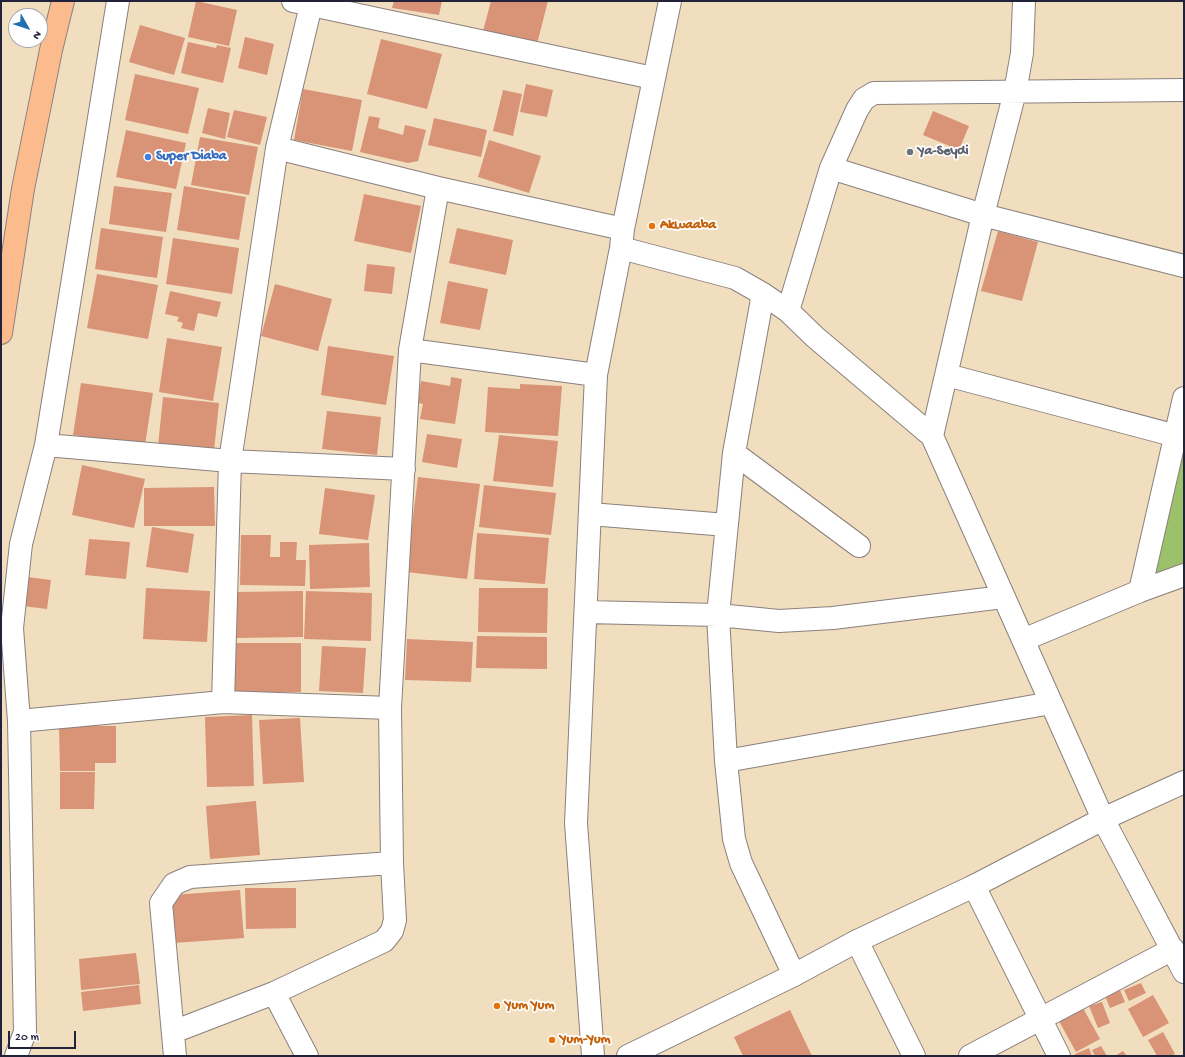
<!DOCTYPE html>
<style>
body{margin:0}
#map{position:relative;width:1185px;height:1057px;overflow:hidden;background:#f1debf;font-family:"Gochi Hand",sans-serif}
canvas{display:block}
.frame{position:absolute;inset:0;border:2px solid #22223b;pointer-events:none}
.north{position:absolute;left:8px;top:8px;width:40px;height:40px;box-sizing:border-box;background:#fff;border:1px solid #a7a7b1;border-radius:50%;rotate:129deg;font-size:11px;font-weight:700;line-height:16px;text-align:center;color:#22223b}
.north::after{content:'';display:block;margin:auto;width:14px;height:18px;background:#1f6fb2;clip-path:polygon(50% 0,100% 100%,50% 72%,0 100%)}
.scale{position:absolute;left:8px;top:1031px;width:68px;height:18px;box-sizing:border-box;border:2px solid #22223b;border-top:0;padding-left:5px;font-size:12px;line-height:14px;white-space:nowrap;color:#22223b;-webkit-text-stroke:3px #fff;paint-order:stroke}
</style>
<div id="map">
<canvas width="1185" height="1057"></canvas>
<div class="frame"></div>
<div class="north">N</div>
<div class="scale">20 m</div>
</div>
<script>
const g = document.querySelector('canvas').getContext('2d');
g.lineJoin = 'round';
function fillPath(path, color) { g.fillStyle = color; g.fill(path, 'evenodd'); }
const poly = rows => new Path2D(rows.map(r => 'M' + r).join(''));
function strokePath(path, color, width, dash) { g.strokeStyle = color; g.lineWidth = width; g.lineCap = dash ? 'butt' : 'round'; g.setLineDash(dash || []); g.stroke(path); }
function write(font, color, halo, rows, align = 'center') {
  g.font = font + ' "Gochi Hand",sans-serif'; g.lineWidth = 3.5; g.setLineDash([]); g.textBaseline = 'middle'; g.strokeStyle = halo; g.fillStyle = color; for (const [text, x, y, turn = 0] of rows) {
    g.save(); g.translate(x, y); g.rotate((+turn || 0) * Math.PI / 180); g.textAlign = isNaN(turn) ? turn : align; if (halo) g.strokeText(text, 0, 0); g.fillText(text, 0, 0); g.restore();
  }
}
const green = poly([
 [1184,447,1184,565,1153,577]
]);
const building = poly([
 [196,1,237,10,229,46,188,37],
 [394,1,442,1,439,15,392,8],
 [491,1,548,1,537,44,483,31],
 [140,25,185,38,174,75,129,62],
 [245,37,274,44,267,75,238,68],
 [381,39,442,54,427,109,367,94],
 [188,42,216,48,217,45,231,48,223,83,181,73],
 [135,74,199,88,188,134,125,120],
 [526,84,553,90,547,117,520,112],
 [303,89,362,100,352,151,294,140],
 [503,90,522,94,513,136,493,131],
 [208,108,230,113,225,139,202,133],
 [234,110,267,117,260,145,227,137],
 [933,111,969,126,959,150,923,135],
 [369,116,380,118,378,128,403,135,405,125,426,130,418,161,408,163,360,152],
 [434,118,487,130,481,157,428,145],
 [126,130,186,143,176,189,116,177],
 [200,137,258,147,249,195,191,185],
 [489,140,541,156,529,193,478,177],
 [114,186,172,193,166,232,109,224],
 [184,186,246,197,239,240,177,230],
 [364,194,421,206,411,253,354,241],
 [101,228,163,237,157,278,95,269],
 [457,228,513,240,506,275,449,263],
 [998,231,1038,242,1022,301,981,291],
 [173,238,239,248,232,294,166,284],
 [367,264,395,267,392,294,364,291],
 [97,274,158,285,148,339,87,328],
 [448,281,488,289,480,330,440,323],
 [275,284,332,299,318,351,261,336],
 [170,291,221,302,217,317,198,313,194,331,181,328,183,323,177,321,179,317,165,314],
 [167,338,222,347,213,401,159,392],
 [328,346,394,356,386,405,321,395],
 [451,377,462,379,455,424,420,419,423,404,418,403,421,381,450,386],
 [81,383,153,393,145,445,73,435],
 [520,384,562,386,558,436,485,432,488,387,520,389],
 [163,397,219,403,214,451,158,446],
 [327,411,381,417,377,455,322,449],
 [427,434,462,439,457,468,422,462],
 [499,435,558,441,553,487,493,481],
 [82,465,145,479,134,528,72,515],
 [418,477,480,484,467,579,406,572],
 [484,485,556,493,551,535,479,527],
 [214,487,215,526,144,526,144,488],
 [325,488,375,495,368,540,319,534],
 [152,527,194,534,188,573,146,567],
 [477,533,549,538,545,584,474,579],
 [241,535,271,535,270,557,280,557,280,542,297,542,296,560,306,560,305,586,240,585],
 [89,539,130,542,126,579,85,575],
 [369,543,370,587,310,589,309,545],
 [27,577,51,580,47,609,23,606],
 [146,588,210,591,207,642,143,639],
 [479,588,548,588,547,633,478,632],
 [303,591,303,637,236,638,236,592],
 [306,591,372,593,371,641,304,639],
 [477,636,547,637,547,669,476,668],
 [407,639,473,642,471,682,405,680],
 [231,643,301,643,301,692,231,693],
 [322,646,366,648,363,693,319,691],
 [252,715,254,786,207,787,205,717],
 [300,718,304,782,263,784,259,720],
 [59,726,116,726,116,763,95,763,95,771,60,771],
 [60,772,95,772,94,809,60,809],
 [256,801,260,855,210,859,206,806],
 [245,888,296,888,296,928,246,929],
 [240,890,244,938,174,943,172,895],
 [136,953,140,984,81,990,79,959],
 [1141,983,1146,993,1129,1001,1124,990],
 [139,985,141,1004,83,1011,81,992],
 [1120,990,1125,1002,1110,1008,1105,996],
 [1153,995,1169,1023,1143,1037,1128,1009],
 [1102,1002,1110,1023,1098,1028,1089,1006],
 [1083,1008,1100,1039,1076,1052,1059,1021],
 [790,1010,812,1056,743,1056,734,1037],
 [1163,1032,1175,1054,1171,1056,1157,1056,1148,1040],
 [1101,1046,1107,1056,1095,1056,1092,1050],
 [1089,1048,1092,1056,1076,1056,1075,1054],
 [1123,1051,1127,1056,1115,1056]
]);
const minor = poly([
 [293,1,653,78],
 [277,148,438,188,623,229],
 [831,168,983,215,1184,266],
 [621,248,735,278,763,294,788,311,815,337,932,436,1103,819,1184,972],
 [763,294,734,453,718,615,726,761,734,839,741,863,794,975],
 [788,311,831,168,857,110,864,99,874,93,1184,90],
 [410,350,596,375],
 [947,375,1184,438],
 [932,436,983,215,1015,92,1022,53,1024,1],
 [46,445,230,461,404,469],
 [734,453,859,546],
 [590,514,727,525],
 [1140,591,1184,398],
 [586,612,718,615,779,621,833,618,1003,597],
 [1023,640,1140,591,1184,575],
 [223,702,230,461,277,148,311,5],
 [19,721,223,702,390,708],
 [726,761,1051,703],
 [974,886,1059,1056],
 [857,941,914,1056],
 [274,993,307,1056],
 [173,1032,274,993,384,941,392,931,395,920,392,863,390,708,410,350,438,188],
 [16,1056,25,1032,19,721,12,628,21,544,46,445,118,1],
 [175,1056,161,903,174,884,190,877,392,863],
 [593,1056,576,823,596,375,621,248,623,229,670,1],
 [970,1056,1173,949]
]);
const tertiary = poly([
 [628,1056,794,975,857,941,974,886,1103,819,1184,782]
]);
const primary = poly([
 [1,333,23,189,51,50,63,1]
]);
const markers = [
 [910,152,4,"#6b7280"],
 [148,157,4,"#3f7fe0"],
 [652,226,4,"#e8710a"],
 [497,1006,4,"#e8710a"],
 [552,1040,4,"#e8710a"]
];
const worshipNames = [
 ["Ya-Seydi",918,152]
];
const shopNames = [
 ["Super Diaba",156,157]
];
const foodNames = [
 ["Akwaaba",660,226],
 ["Yum Yum",505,1006],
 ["Yum-Yum",560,1040]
];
fillPath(green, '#9bc16b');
fillPath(building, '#d99377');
strokePath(minor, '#8a807d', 24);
strokePath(tertiary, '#8a807d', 24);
strokePath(primary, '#8a807d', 24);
strokePath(minor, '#fff', 22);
strokePath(tertiary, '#fff', 22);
strokePath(primary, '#fbbb8d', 22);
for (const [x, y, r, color] of markers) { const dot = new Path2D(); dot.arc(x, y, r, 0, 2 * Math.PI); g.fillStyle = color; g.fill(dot); strokePath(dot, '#fff', 1.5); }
write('bold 14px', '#5b616d', '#fff', worshipNames, 'left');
write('bold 14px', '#366cbe', '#fff', shopNames, 'left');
write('bold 14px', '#c56008', '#fff', foodNames, 'left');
</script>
